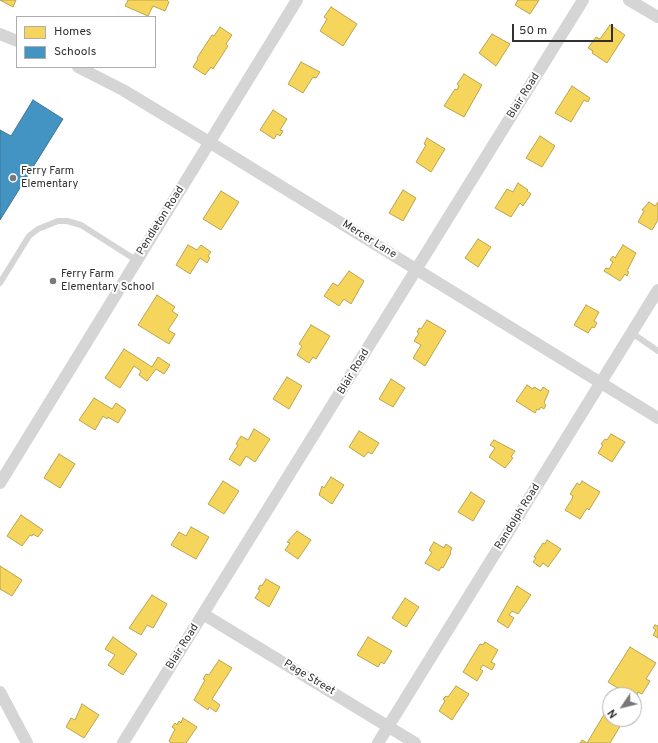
<!DOCTYPE html>
<style>
body{margin:0}
#map{position:relative;width:658px;height:743px;overflow:hidden;background:#fff;font-family:Overpass,sans-serif}
canvas{display:block}
.legend{position:absolute;left:16px;top:16px;width:140px;height:52px;box-sizing:border-box;background:#fff;border:1px solid #adadad;margin:0;padding:5px 7px;list-style:none;font-size:12px;color:#313131}
.legend li{display:flex;align-items:center;gap:8px;height:20px}
.legend b{width:20px;border:1px solid #adadad}
.north{position:absolute;left:602px;top:687px;width:40px;height:40px;box-sizing:border-box;background:#fff;border:1px solid #adadad;border-radius:50%;rotate:235deg;font-size:11px;font-weight:700;line-height:16px;text-align:center;color:#313131}
.north::after{content:'';display:block;margin:auto;width:14px;height:18px;background:#797979;clip-path:polygon(50% 0,100% 100%,50% 72%,0 100%)}
.scale{position:absolute;left:512px;top:24px;width:101px;height:18px;box-sizing:border-box;border:2px solid #313131;border-top:0;padding-left:5px;font-size:12px;line-height:14px;white-space:nowrap;color:#313131;-webkit-text-stroke:3px #fff;paint-order:stroke}
</style>
<div id="map">
<canvas width="658" height="743"></canvas>
<ul class="legend">
<li><b style="height:11px;background:#f6d55c"></b>Homes</li>
<li><b style="height:11px;background:#4393c3"></b>Schools</li>
</ul>
<div class="north">N</div>
<div class="scale">50 m</div>
</div>
<script>
const g = document.querySelector('canvas').getContext('2d');
g.lineJoin = 'round';
function fillPath(path, color) { g.fillStyle = color; g.fill(path, 'evenodd'); }
const poly = rows => new Path2D(rows.map(r => 'M' + r).join(''));
function strokePath(path, color, width, dash) { g.strokeStyle = color; g.lineWidth = width; g.lineCap = dash ? 'butt' : 'round'; g.setLineDash(dash || []); g.stroke(path); }
function write(font, color, halo, rows, align = 'center') {
  g.font = font + ' Overpass,sans-serif'; g.lineWidth = 4; g.setLineDash([]); g.textBaseline = 'middle'; g.strokeStyle = halo; g.fillStyle = color; for (const [text, x, y, turn = 0] of rows) {
    g.save(); g.translate(x, y); g.rotate((+turn || 0) * Math.PI / 180); g.textAlign = isNaN(turn) ? turn : align; if (halo) g.strokeText(text, 0, 0); g.fillText(text, 0, 0); g.restore();
  }
}
const homes = poly([
 [0,0,16,0,13,7,0,0],
 [128,0,167,0,169,2,165,11,153,6,148,16,125,6,128,0],
 [518,0,539,0,530,14,515,5,518,0],
 [331,7,357,24,343,46,320,31,327,19,324,17,331,7],
 [610,25,625,35,607,63,592,53,593,51,588,48,596,37,600,39,610,25],
 [220,27,232,35,226,44,228,46,213,69,211,67,205,75,193,67,198,59,197,58,212,35,214,36,220,27],
 [492,34,510,44,496,66,479,53,492,34],
 [301,62,320,72,316,78,313,77,303,93,288,84,301,62],
 [464,74,482,85,464,117,444,106,455,89,457,90,459,86,457,84,464,74],
 [572,86,590,98,588,102,584,100,571,122,555,113,572,86],
 [273,110,287,119,280,130,283,131,280,136,277,134,274,139,260,130,273,110],
 [540,136,555,146,542,167,526,158,540,136],
 [427,138,445,149,431,172,416,162,426,145,424,144,427,138],
 [518,183,528,190,527,191,531,194,523,206,520,203,511,217,495,208,507,189,513,192,518,183],
 [403,190,416,198,403,221,389,213,403,190],
 [221,191,239,202,221,230,203,219,221,191],
 [649,202,655,206,658,202,658,220,652,230,638,222,644,211,642,210,649,202],
 [478,239,491,247,478,267,465,258,478,239],
 [188,245,197,250,201,245,211,252,208,256,210,258,207,263,200,258,190,274,176,265,188,245],
 [623,245,636,253,627,271,629,272,627,276,625,274,620,281,604,271,606,268,609,269,613,262,610,260,613,256,615,258,623,245],
 [349,271,364,281,351,304,344,299,339,306,324,296,333,283,338,286,349,271],
 [157,295,175,307,172,311,178,315,168,330,175,334,169,344,138,325,157,295],
 [586,305,599,312,594,321,597,323,594,328,592,327,588,333,574,325,586,305],
 [427,320,446,331,425,366,413,358,421,345,414,341,419,333,417,332,419,328,421,329,427,320],
 [311,325,330,336,316,359,313,357,309,363,297,355,302,346,299,344,311,325],
 [124,349,152,367,158,357,170,365,164,374,156,369,147,381,139,375,141,371,134,366,120,388,105,378,124,349],
 [287,377,302,386,289,409,273,399,287,377],
 [391,379,405,388,393,407,379,399,391,379],
 [527,385,533,389,534,387,541,391,543,387,549,391,544,403,546,405,544,409,541,407,539,410,537,409,535,413,516,401,527,385],
 [94,398,112,409,116,403,126,410,118,423,108,417,107,419,103,416,95,430,79,420,94,398],
 [254,429,270,439,255,462,246,456,240,466,229,459,238,445,236,444,241,436,248,440,254,429],
 [359,431,379,443,372,454,368,452,364,457,349,447,359,431],
 [611,434,625,442,612,462,598,453,603,445,601,444,605,439,607,440,611,434],
 [494,440,515,451,511,457,513,458,505,468,489,457,495,448,490,445,494,440],
 [59,454,75,464,60,488,44,478,59,454],
 [331,477,344,485,332,504,319,495,322,486,324,488,331,477],
 [223,481,239,491,224,514,208,504,223,481],
 [582,481,600,492,589,510,587,508,580,519,565,510,572,499,573,496,570,494,577,483,580,485,582,481],
 [471,492,485,501,473,521,458,512,471,492],
 [21,515,43,530,38,537,33,534,32,536,30,535,22,546,7,536,21,515],
 [191,527,209,537,196,559,171,545,179,532,186,536,191,527],
 [297,531,311,540,298,559,285,550,290,543,287,542,297,531],
 [547,540,561,549,548,567,543,563,540,567,533,562,536,558,534,557,543,543,545,544,547,540],
 [434,542,444,548,446,544,452,548,450,552,451,553,443,568,441,567,439,571,425,563,432,552,429,550,434,542],
 [0,566,22,580,12,596,0,589,0,566],
 [266,579,280,587,269,607,255,598,260,590,258,589,260,585,262,586,266,579],
 [517,586,531,595,518,614,512,611,509,615,514,618,508,628,497,621,517,586],
 [152,595,167,604,153,628,147,625,141,635,129,628,152,595],
 [405,598,419,607,406,627,392,618,405,598],
 [655,625,658,626,658,638,653,635,656,630,653,628,655,625],
 [113,637,137,654,123,675,108,665,115,655,105,649,113,637],
 [368,637,392,651,384,664,381,662,378,667,357,655,368,637],
 [485,642,498,650,491,662,495,664,492,670,483,665,480,669,483,671,477,681,463,672,480,644,483,645,485,642],
 [630,647,656,663,646,679,650,681,642,694,638,692,635,698,634,695,629,695,608,682,630,647],
 [219,660,232,668,212,699,220,705,216,712,209,707,208,710,194,700,205,680,203,679,206,674,209,675,219,660],
 [456,686,469,694,452,720,439,711,445,701,443,699,446,696,448,697,456,686],
 [82,704,99,715,84,738,66,727,71,718,75,720,82,704],
 [605,713,610,716,610,719,616,719,622,723,610,743,580,743,582,740,587,743,605,713],
 [183,718,197,727,186,743,171,743,169,741,175,729,172,727,175,723,177,725,179,721,181,723,183,718]
]);
const schools = poly([
 [33,100,63,119,0,220,0,130,11,136,33,100]
]);
const lane = poly([
 [0,283,29,236,38,229,58,221,67,221,81,225,136,260],
 [632,333,658,351]
]);
const street = poly([
 [629,0,658,17],
 [0,34,17,41],
 [78,67,123,90,209,142,658,418],
 [0,483,297,0],
 [203,614,415,743],
 [0,692,27,743],
 [123,743,583,0],
 [378,743,658,290]
]);
const markers = [
 [13,178,4,"#797979"],
 [53,281,4,"#797979"]
];
const streetNames = [
 ["Blair Road",524,96,-58],
 ["Pendleton Road",161,221,-58],
 ["Mercer Lane",369,240,32],
 ["Blair Road",354,372,-59],
 ["Randolph Road",518,517,-58],
 ["Blair Road",183,647,-58],
 ["Page Street",309,678,31]
];
const poiNames = [
 ["Ferry Farm",21,172],
 ["Elementary",21,185],
 ["Ferry Farm",61,275],
 ["Elementary School",61,288]
];
fillPath(homes, '#f6d55c');
strokePath(homes, '#bba44f', 1);
fillPath(schools, '#4393c3');
strokePath(schools, '#3e7697', 1);
strokePath(lane, '#d5d5d5', 6);
strokePath(street, '#d5d5d5', 12);
for (const [x, y, r, color] of markers) { const dot = new Path2D(); dot.arc(x, y, r, 0, 2 * Math.PI); g.fillStyle = color; g.fill(dot); strokePath(dot, '#fff', 1.5); }
write('11px', '#313131', '#fff', streetNames);
write('11px', '#313131', '#fff', poiNames, 'left');
</script>
